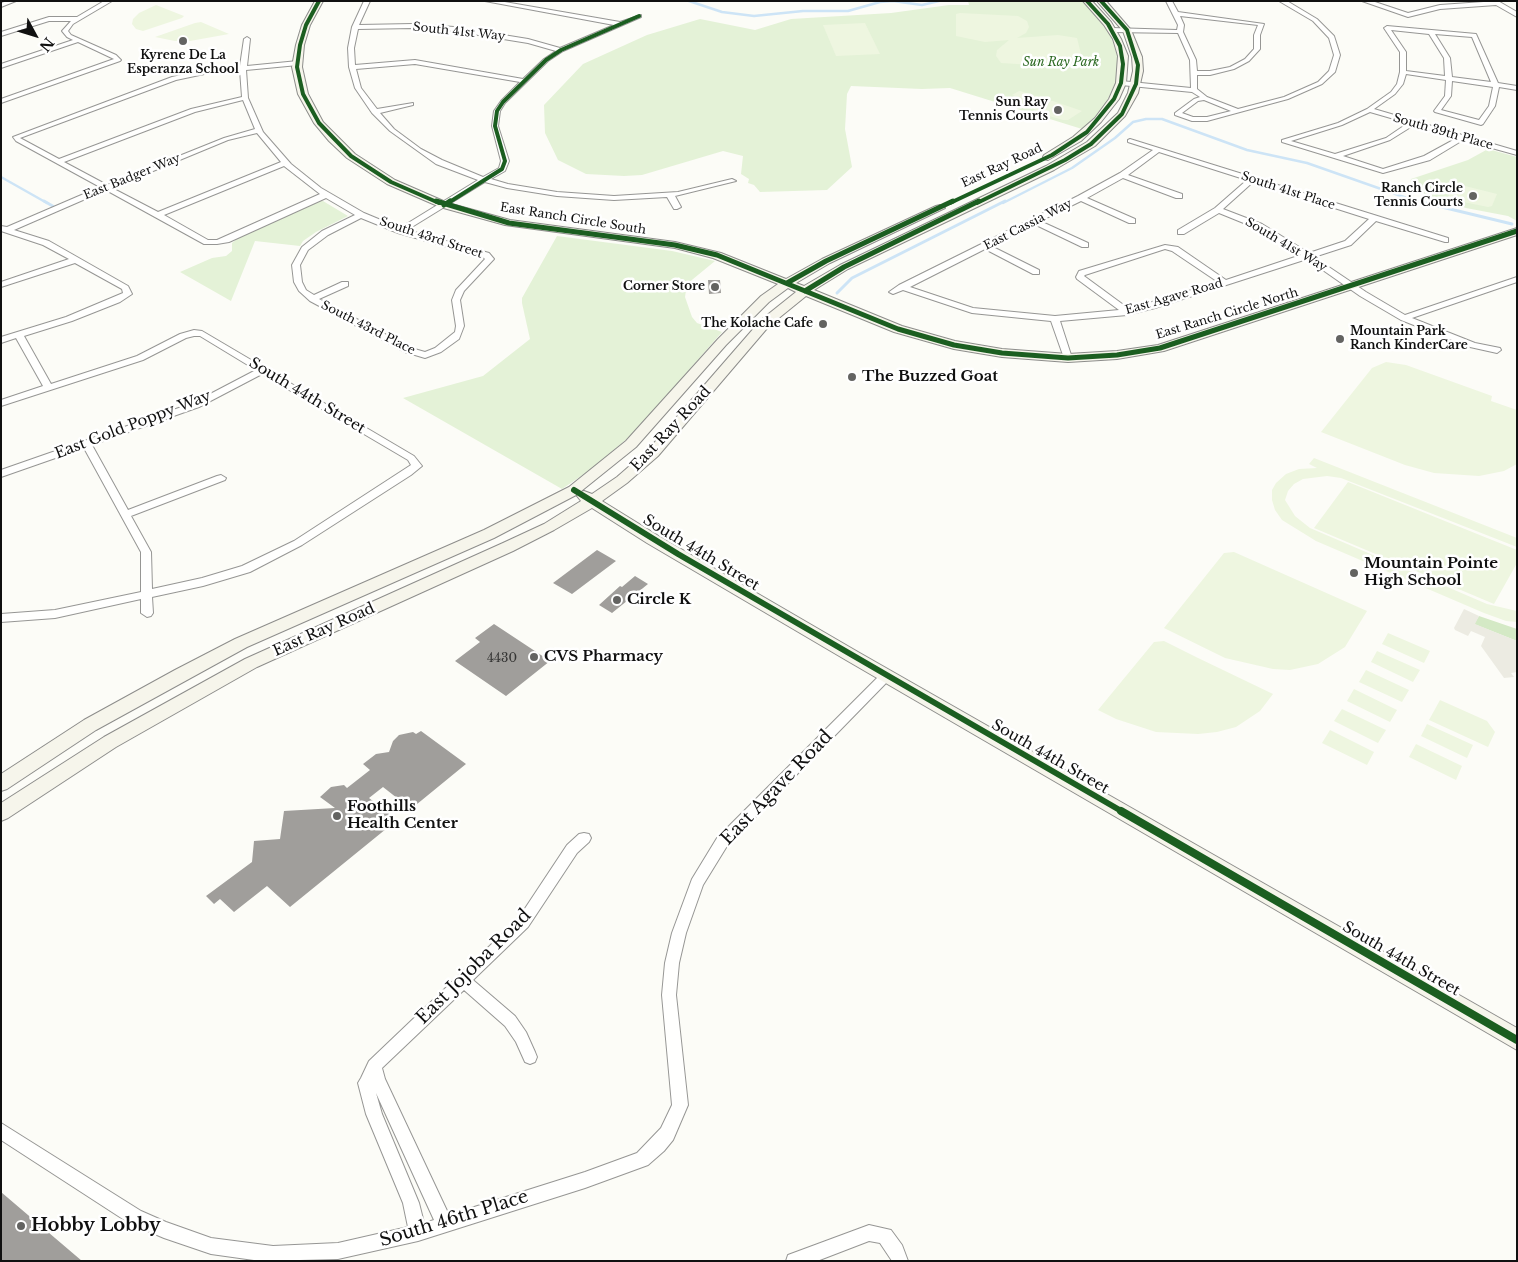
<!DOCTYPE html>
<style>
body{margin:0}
#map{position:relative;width:1518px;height:1262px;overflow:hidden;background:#fcfcf7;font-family:"Libre Baskerville",serif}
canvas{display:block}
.frame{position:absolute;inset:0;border:2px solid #101010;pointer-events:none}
.north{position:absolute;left:10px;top:10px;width:50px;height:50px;-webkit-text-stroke:4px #fff;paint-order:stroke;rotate:129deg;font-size:14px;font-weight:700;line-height:20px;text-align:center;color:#101010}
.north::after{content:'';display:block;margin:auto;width:18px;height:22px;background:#101010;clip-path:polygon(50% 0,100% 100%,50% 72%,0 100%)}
</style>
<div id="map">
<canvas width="1518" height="1262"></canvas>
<div class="frame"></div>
<div class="north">N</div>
</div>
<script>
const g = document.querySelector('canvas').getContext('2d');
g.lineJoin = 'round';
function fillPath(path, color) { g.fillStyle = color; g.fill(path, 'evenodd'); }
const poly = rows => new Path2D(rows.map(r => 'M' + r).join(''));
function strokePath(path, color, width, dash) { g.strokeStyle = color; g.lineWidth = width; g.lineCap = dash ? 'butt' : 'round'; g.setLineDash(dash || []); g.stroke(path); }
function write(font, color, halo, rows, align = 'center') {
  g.font = font + ' "Libre Baskerville",serif'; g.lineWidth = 5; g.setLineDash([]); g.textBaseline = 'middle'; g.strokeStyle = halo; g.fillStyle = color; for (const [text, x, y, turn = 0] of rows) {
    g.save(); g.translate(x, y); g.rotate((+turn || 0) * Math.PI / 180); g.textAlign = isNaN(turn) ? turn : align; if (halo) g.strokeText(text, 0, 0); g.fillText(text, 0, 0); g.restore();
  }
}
const green = poly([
 [968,1,1083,1,1110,34,1117,55,1117,79,1106,103,1097,115,1082,129,950,88,922,89,851,86,847,94,845,129,852,167,827,190,760,192,754,185,748,183,749,179,741,174,743,156,723,151,642,175,624,176,586,174,558,160,545,133,544,105,583,64,647,35,700,19,755,30,791,19,891,13,949,5,969,5],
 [1488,149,1517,157,1517,221,1508,216,1466,208,1419,192,1410,186,1411,179,1468,160],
 [317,201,323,201,348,216,316,232,303,241,300,246,255,241,231,301,180,272,212,258,226,256,232,251,232,243,237,239],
 [557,236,672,251,715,261,687,284,685,297,692,317,697,323,722,332,637,430,593,468,562,489,403,398,483,376,530,339,522,303,522,298]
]);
const forest = poly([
 [1479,616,1517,629,1517,641,1474,624]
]);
const pitch = poly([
 [156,5,184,16,182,18,143,31,136,29,132,24,133,19,139,13],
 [960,13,1018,16,1027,21,1029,27,1026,33,1017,38,1058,35,1077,38,1084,66,1080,68,1001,63,996,56,997,50,1009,40,985,42,956,36,956,14],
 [201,22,229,34,190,41,175,41,155,37,195,23],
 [865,23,880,54,836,56,823,25],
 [1019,91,1020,91,1048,100,1031,109,1005,101,1013,96,1034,102,1012,95],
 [1049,101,1053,101,1082,111,1068,120,1063,120,1035,112,1034,110],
 [1457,184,1497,194,1492,206,1488,207,1449,199,1448,197,1453,185],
 [1386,362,1406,365,1492,396,1491,401,1517,410,1517,464,1504,471,1479,476,1434,473,1405,465,1321,432,1372,368],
 [1314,458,1517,538,1517,547,1341,478,1327,476,1303,479,1294,484,1288,491,1285,500,1295,516,1310,528,1487,604,1517,611,1517,622,1506,621,1484,613,1316,541,1282,520,1275,510,1272,500,1272,490,1276,483,1286,474,1299,469,1317,468,1309,464],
 [1348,482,1517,550,1517,563,1494,604,1314,528],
 [1234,552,1367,611,1345,647,1318,664,1290,670,1273,669,1225,658,1164,628,1224,553],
 [1388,633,1430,651,1424,663,1382,644],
 [1164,641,1196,657,1273,694,1260,711,1236,727,1217,732,1198,734,1156,732,1116,719,1098,710,1154,642],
 [1377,651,1420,670,1413,682,1371,662],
 [1366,670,1409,690,1402,702,1359,682],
 [1354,689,1397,710,1390,722,1347,701],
 [1440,700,1487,721,1495,732,1488,747,1429,720],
 [1342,709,1386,730,1378,743,1334,721],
 [1427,724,1473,745,1467,758,1421,736],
 [1330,730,1374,752,1367,765,1322,743],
 [1416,744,1462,766,1456,780,1409,757]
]);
const plaza = poly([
 [1464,609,1479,616,1475,624,1517,641,1517,672,1511,673,1514,677,1504,678,1481,646,1485,637,1471,631,1468,636,1455,630,1454,628]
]);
const streamFar1 = poly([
 [689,1,722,12,754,16,803,11,848,11,880,2,893,1,922,5,939,1],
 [1,177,47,203],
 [1003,203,1072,168,1115,138,1133,122,1146,119,1162,119,1247,150,1307,163,1421,203]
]);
const stream = poly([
 [44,201,56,208],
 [1417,201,1512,224],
 [837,293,852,278,1005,201]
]);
const building = poly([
 [708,280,720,280,721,293,709,294],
 [597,550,616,561,572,594,553,583],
 [635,576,648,584,612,613,599,605,620,586,622,587],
 [494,624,550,661,506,696,455,661,480,642,475,638],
 [421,731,466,764,411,809,383,787,369,798,397,820,290,907,267,886,234,912,220,899,214,904,206,896,252,862,254,841,280,839,284,811,335,808,320,797,331,787,344,785,347,788,370,770,363,764,376,754,389,752,393,741,399,735,413,732,416,734],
 [1,1192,82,1261,1,1261]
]);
const street = poly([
 [7,1,16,1,1,7,1,3,7,1],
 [104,1,112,1,73,24,68,31,71,35,116,55,121,60,120,61,1,103,1,99,114,59,78,42,1,68,1,64,73,40,67,37,62,31,71,21,49,21,1,36,1,32,49,17,77,17,104,1],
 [364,1,370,1,359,25,413,24,454,27,528,39,560,48,614,25,485,1,499,1,620,22,641,15,641,17,563,51,548,61,505,103,500,111,498,126,509,161,505,171,491,179,508,184,557,192,614,196,678,192,732,179,736,181,675,196,681,207,677,209,674,209,667,197,614,200,557,196,507,188,485,182,407,230,489,253,494,259,464,291,460,300,464,326,459,339,441,352,425,358,405,352,310,301,299,291,294,282,292,265,302,247,322,231,355,215,326,198,229,242,217,244,204,244,106,190,14,230,49,241,128,286,132,294,120,302,72,321,24,336,51,384,137,356,180,334,194,330,202,331,414,456,422,466,411,475,302,545,250,572,203,586,152,597,153,613,151,616,147,617,141,613,141,599,55,618,1,622,1,614,55,610,141,592,141,552,84,448,1,477,1,470,193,403,256,370,200,336,194,336,186,338,143,360,1,406,1,400,43,386,16,338,1,343,1,337,66,317,123,293,122,289,75,263,1,287,1,282,69,259,43,245,1,231,1,226,7,227,100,187,16,141,13,137,172,77,209,69,240,66,244,39,247,37,250,39,247,66,298,61,301,63,298,65,246,70,248,98,263,132,291,164,321,188,364,213,400,228,478,180,436,164,390,131,372,113,355,88,349,67,348,48,352,27,364,1],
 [413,28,454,31,528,43,556,51,544,59,523,79,415,60,355,65,354,48,358,29,413,28],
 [415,64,520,82,501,101,494,111,492,126,501,161,499,168,483,177,442,160,421,149,394,129,380,113,413,105,413,103,377,109,361,88,356,69,415,64],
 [240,70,242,97,191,109,59,159,20,138,176,80,209,73,240,70],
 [243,100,255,129,224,138,107,185,64,162,195,112,243,100],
 [257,133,281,162,158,212,112,188,228,140,257,133],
 [284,166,320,194,217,240,208,240,164,215,284,166],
 [361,218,398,233,483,257,485,259,456,290,452,300,456,326,455,332,435,348,425,352,411,348,319,299,348,286,348,282,342,282,314,295,306,290,302,282,300,265,308,250,328,235,361,218],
 [262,374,408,460,411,465,294,541,242,566,202,578,152,589,151,552,131,516,225,480,226,478,221,475,217,476,128,510,92,445,199,407,262,374],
 [1166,1,1172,1,1178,12,1264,24,1260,35,1260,49,1249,61,1234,69,1210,75,1197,75,1197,89,1207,97,1238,109,1284,97,1318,82,1329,71,1334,55,1329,38,1313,21,1279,1,1287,1,1317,19,1334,36,1340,55,1335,72,1322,84,1288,99,1240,112,1207,121,1192,121,1175,115,1175,113,1194,99,1200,97,1192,92,1121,85,1118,83,1121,81,1191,88,1190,60,1178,33,1112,32,1109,30,1112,28,1177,30,1178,25,1166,1],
 [1180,16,1258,25,1254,35,1254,49,1245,59,1230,67,1210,71,1197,71,1196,60,1183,32,1184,25,1180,16],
 [1204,100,1231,111,1207,117,1193,117,1182,113,1198,101,1204,100],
 [1362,1,1372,1,1408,13,1440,5,1498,1,1517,12,1517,17,1496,5,1440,9,1408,17,1362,1],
 [1387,26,1476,34,1498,83,1517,86,1517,90,1499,87,1495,106,1483,124,1481,125,1435,112,1434,111,1445,96,1446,80,1406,74,1403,84,1395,94,1374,109,1517,151,1517,155,1463,140,1430,160,1383,173,1282,142,1282,140,1338,123,1367,109,1391,92,1397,84,1400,72,1400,52,1384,28,1387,26],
 [1391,30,1429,34,1444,58,1445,76,1406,71,1406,52,1391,30],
 [1435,34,1472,37,1491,82,1452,77,1450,58,1435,34],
 [1452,81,1493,87,1489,106,1479,120,1441,110,1451,96,1452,81],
 [1370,112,1408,123,1386,138,1335,154,1291,141,1342,125,1370,112],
 [1414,125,1457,138,1424,156,1383,169,1343,156,1390,140,1414,125],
 [1130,139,1448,238,1448,242,1445,242,1376,221,1351,245,1314,257,1366,292,1405,315,1517,277,1517,282,1412,318,1475,343,1500,348,1501,350,1497,353,1470,347,1401,320,1360,296,1307,259,1155,308,1127,315,1060,321,1072,358,1068,361,1064,358,1051,321,972,313,903,290,893,294,889,292,899,285,1078,196,1120,173,1153,150,1128,142,1128,140,1130,139],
 [1159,152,1247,180,1215,208,1178,230,1178,234,1184,234,1219,213,1256,228,1301,255,1226,280,1178,247,1165,245,1079,271,1076,277,1077,279,1119,310,1055,316,973,308,910,287,985,249,1033,274,1039,274,1039,270,991,246,1034,224,1082,247,1088,247,1088,243,1040,221,1081,201,1129,223,1135,223,1135,219,1087,198,1123,178,1176,198,1182,198,1182,194,1128,175,1159,152],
 [1253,182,1369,219,1345,241,1309,253,1262,224,1223,209,1253,182],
 [1165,249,1172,251,1218,282,1129,309,1084,276,1085,275,1165,249],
 [886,672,890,673,892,676,890,679,727,846,703,885,686,933,679,963,676,995,688,1105,673,1140,664,1151,648,1165,585,1188,418,1241,338,1259,261,1261,211,1254,164,1238,129,1223,1,1140,1,1123,141,1211,166,1222,211,1238,273,1246,338,1243,408,1227,403,1203,366,1114,358,1083,361,1078,369,1061,518,919,567,845,579,834,584,833,589,834,591,838,589,842,577,853,528,927,473,980,515,1016,526,1032,535,1052,537,1057,535,1062,530,1064,525,1062,516,1042,505,1026,464,990,382,1068,385,1079,449,1215,585,1172,637,1153,661,1128,672,1105,662,995,665,963,672,933,692,879,717,838,882,673,886,672],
 [376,1093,434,1220,424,1223,419,1203,382,1114,376,1093],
 [869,1225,891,1230,902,1245,908,1261,892,1261,880,1243,869,1241,817,1261,786,1261,788,1255,869,1225]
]);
const secondary = poly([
 [315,1,323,1,310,25,304,45,302,67,308,94,323,122,355,154,395,180,448,203,510,220,675,242,721,253,786,279,822,259,936,206,940,205,945,208,830,263,796,283,804,286,840,265,1046,166,1087,142,1118,113,1128,93,1133,71,1132,57,1123,31,1097,1,1106,1,1131,30,1142,57,1143,71,1138,93,1125,116,1095,146,1054,170,848,269,814,290,902,326,955,341,1002,349,1068,354,1117,351,1158,345,1517,228,1517,235,1164,351,1117,359,1068,362,1002,357,954,349,894,332,806,296,769,326,658,456,627,483,602,501,657,535,858,652,1517,1028,1517,1050,846,660,647,543,592,508,554,530,513,551,257,667,116,747,8,818,1,821,1,803,104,737,245,659,503,543,544,524,581,501,577,496,578,494,494,538,247,647,96,730,7,789,1,791,1,774,84,720,175,670,235,639,484,530,569,487,626,441,718,339,761,296,778,284,713,258,675,248,505,225,440,207,387,184,347,158,329,141,314,123,298,94,292,67,296,45,302,25,315,1],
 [788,288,796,292,761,320,648,450,617,477,592,494,584,491,580,492,636,447,726,345,769,302,788,288],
 [1083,1,1092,1,1111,22,1121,39,1128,56,1126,83,1119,99,1101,122,1081,141,1048,160,1044,159,1043,157,1044,155,1073,137,1095,118,1109,99,1116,83,1118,56,1113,39,1104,25,1083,1]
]);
const cyclewayFar3 = poly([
 [319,1,306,25,300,45,297,67,303,94,319,123,351,156,391,182,439,203],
 [448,203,502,169,505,161,495,126,497,111,503,102,546,60,561,50,639,16],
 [950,203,1052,155,1087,132,1114,99,1121,83,1123,64,1120,46,1108,24,1087,1],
 [977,203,1065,160,1091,144,1122,114,1136,84,1138,65,1127,30,1101,1]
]);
const cyclewayFar2 = poly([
 [436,201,509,223,675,245,717,255,898,329,954,345,1002,353,1068,358,1117,355,1160,348,1517,231],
 [444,205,450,201],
 [787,283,826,261,953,201],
 [805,291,844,267,979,201]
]);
const cyclewayFar1 = poly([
 [574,490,678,554,1123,812]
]);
const cycleway = poly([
 [1121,811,1517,1040]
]);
const markers = [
 [183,41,5,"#636361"],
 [1058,110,5,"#636361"],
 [1473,196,5,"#636361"],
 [715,287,5,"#636361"],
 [823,324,5,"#636361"],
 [1340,339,5,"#636361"],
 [852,377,5,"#636361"],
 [1354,573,5,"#636361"],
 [617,600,5,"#636361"],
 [534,657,5,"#636361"],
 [337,816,5,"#636361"],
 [21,1226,5,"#636361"]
];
const farStreetnames = [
 ["South 41st Way",459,32,6],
 ["South 39th Place",1443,132,16],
 ["East Ray Road",1002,166,-25],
 ["East Badger Way",132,177,-22],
 ["South 41st Place",1288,191,18],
 ["East Ranch Circle South",573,219,9],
 ["East Cassia Way",1028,225,-27],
 ["South 43rd Street",431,238,18],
 ["South 41st Way",1286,245,31],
 ["East Agave Road",1174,297,-16],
 ["East Ranch Circle North",1227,314,-17],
 ["South 43rd Place",368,328,27]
];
const farPoinames = [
 ["Kyrene De La",183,56,"center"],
 ["Esperanza School",183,70,"center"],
 ["Sun Ray",1048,103],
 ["Tennis Courts",1048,117],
 ["Ranch Circle",1463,189],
 ["Tennis Courts",1463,203],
 ["Corner Store",705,287],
 ["The Kolache Cafe",813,324],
 ["Mountain Park",1350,332,"left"],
 ["Ranch KinderCare",1350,346,"left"]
];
const farParknames = [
 ["Sun Ray Park",1061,63]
];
const numberNames = [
 ["4430",502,659]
];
const poiNames = [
 ["The Buzzed Goat",862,377],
 ["Mountain Pointe",1364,564],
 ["High School",1364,581],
 ["Circle K",627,600],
 ["CVS Pharmacy",544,657],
 ["Foothills",347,807],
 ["Health Center",347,824]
];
const streetNames = [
 ["South 44th Street",307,396,31],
 ["East Gold Poppy Way",133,425,-21],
 ["East Ray Road",671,429,-47],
 ["South 44th Street",701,553,31],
 ["East Ray Road",324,630,-24],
 ["South 44th Street",1050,757,30],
 ["South 44th Street",1401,959,30]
];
const nearStreetnames = [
 ["East Agave Road",777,788,-46],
 ["East Jojoba Road",474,967,-45],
 ["South 46th Place",454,1219,-17]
];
const nearPoinames = [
 ["Hobby Lobby",31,1226]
];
fillPath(green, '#e4f2d7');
fillPath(forest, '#d4e9c5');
fillPath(pitch, '#eef6e0');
fillPath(plaza, '#ecebe2');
strokePath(streamFar1, '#cde4f6', 2.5);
strokePath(stream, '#cde4f6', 3);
fillPath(building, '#a09e9b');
strokePath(street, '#969694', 2);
strokePath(secondary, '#8d8d8b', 2);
fillPath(street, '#fffffe');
fillPath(secondary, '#f6f5eb');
strokePath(cyclewayFar3, '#1b5e20', 4);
strokePath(cyclewayFar2, '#1b5e20', 5);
strokePath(cyclewayFar1, '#1b5e20', 6);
strokePath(cycleway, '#1b5e20', 8);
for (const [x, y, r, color] of markers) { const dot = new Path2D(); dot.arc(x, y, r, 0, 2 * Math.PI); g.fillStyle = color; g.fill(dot); strokePath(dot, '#fff', 2); }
write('12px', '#101010', '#fff', farStreetnames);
write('bold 12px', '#101010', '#fff', farPoinames, 'right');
write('italic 12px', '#2a6820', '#fff', farParknames);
write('12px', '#343433', null, numberNames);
write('bold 15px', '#101010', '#fff', poiNames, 'left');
write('15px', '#101010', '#fff', streetNames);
write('18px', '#101010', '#fff', nearStreetnames);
write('bold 18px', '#101010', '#fff', nearPoinames, 'left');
</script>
